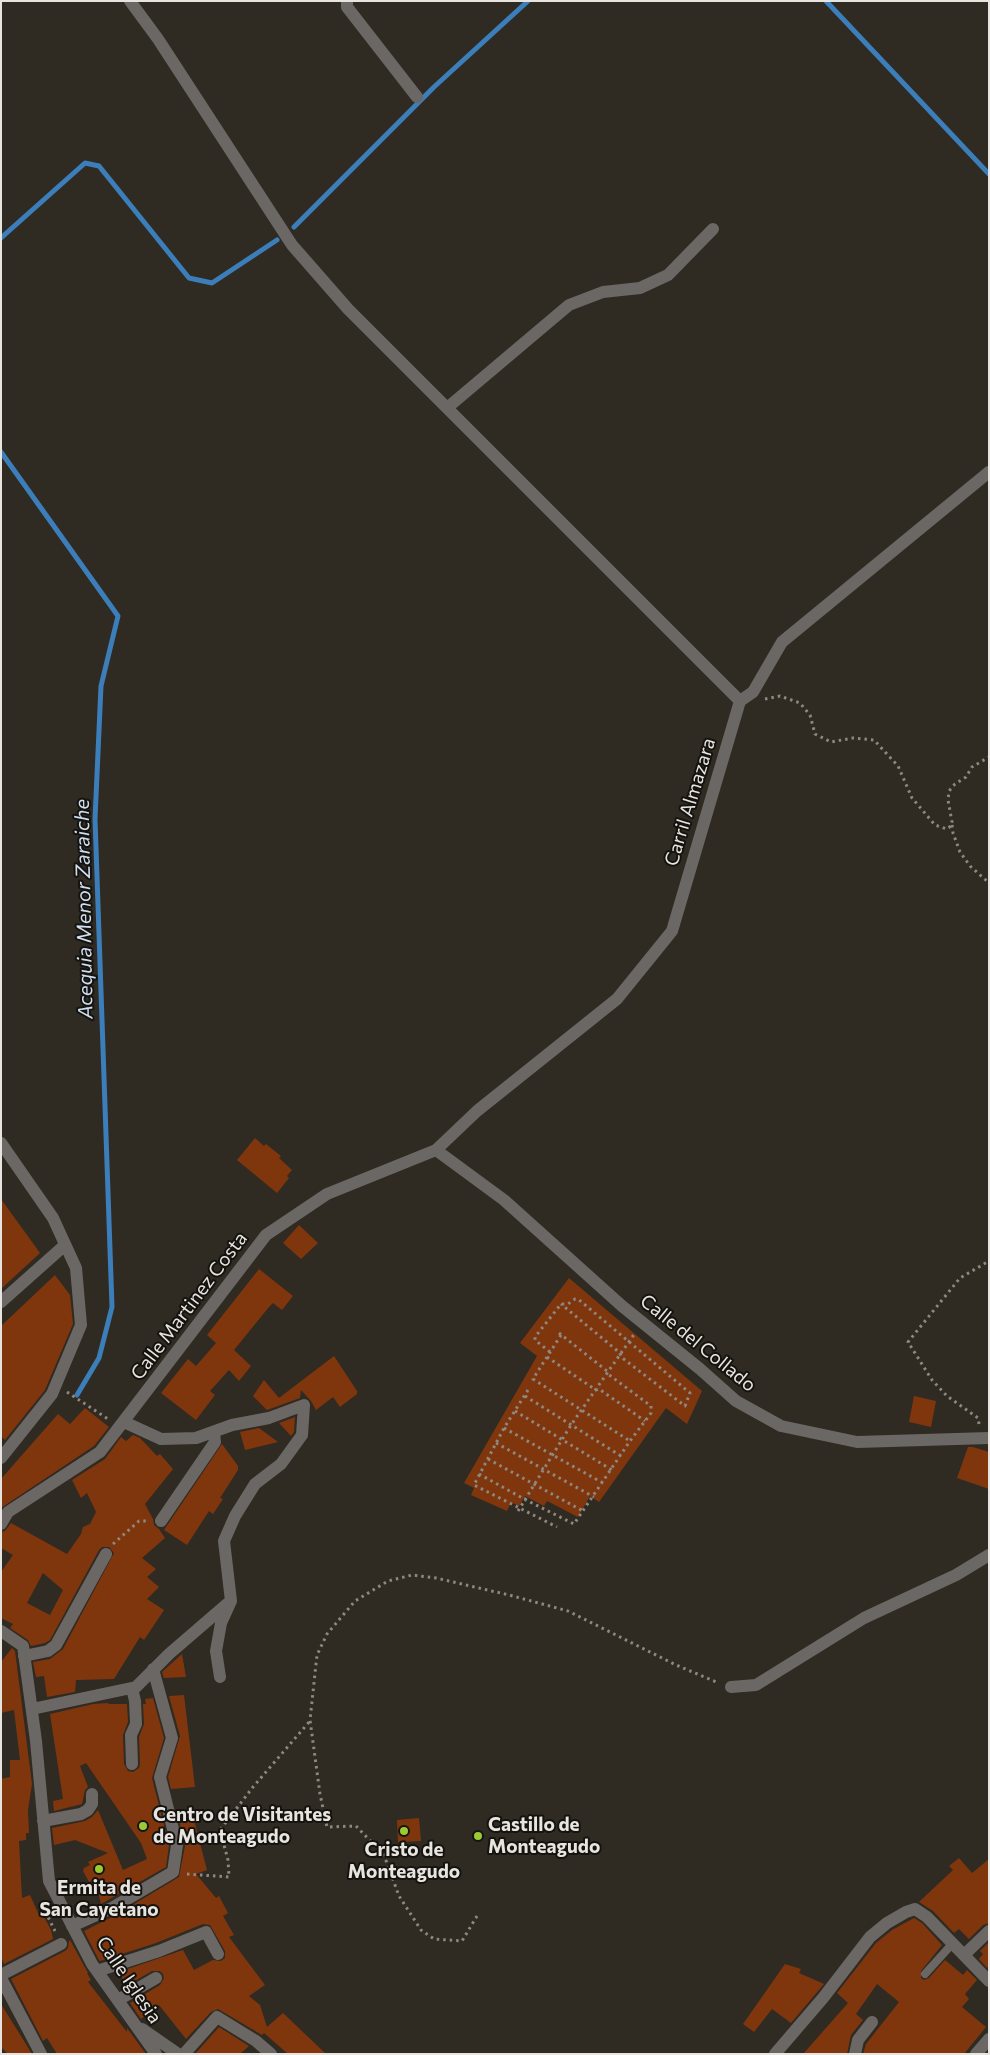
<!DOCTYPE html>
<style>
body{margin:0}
#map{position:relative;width:990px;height:2055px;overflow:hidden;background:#2f2a22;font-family:Commissioner,sans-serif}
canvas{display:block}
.frame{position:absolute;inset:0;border:2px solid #e8e4df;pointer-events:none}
</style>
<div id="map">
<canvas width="990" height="2055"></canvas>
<div class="frame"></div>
</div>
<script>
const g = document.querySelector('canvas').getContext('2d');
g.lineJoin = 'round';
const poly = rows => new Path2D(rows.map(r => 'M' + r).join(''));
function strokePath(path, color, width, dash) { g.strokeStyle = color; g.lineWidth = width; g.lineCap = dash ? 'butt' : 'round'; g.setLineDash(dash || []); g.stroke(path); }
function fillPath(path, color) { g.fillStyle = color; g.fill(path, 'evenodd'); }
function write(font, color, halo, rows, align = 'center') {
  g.font = font + ' Commissioner,sans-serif'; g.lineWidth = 4; g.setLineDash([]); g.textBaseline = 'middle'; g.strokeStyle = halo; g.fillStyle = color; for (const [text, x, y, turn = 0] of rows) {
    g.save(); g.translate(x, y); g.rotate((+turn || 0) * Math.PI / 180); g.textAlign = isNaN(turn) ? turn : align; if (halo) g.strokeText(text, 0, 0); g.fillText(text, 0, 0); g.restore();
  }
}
const stream = poly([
 [826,1,989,174],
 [294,227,434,87,528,1],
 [1,238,85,163,99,166,189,278,212,283,277,240],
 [1,452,118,616,101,686,95,819,112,1307,99,1358,77,1395]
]);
const building = poly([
 [255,1138,264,1146,266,1144,281,1156,279,1158,292,1170,287,1176,289,1178,277,1193,237,1160],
 [1,1199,40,1253,1,1289],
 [299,1225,318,1243,301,1259,283,1243],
 [259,1269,293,1296,282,1310,273,1303,269,1307,234,1350,251,1366,239,1381,229,1370,210,1391,215,1395,196,1420,161,1393,188,1359,196,1366,216,1343,207,1335],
 [55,1275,70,1295,73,1324,45,1390,5,1440,1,1436,1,1326],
 [569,1278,702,1391,687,1424,666,1408,599,1502,590,1496,578,1517,547,1501,544,1506,525,1496,519,1506,511,1502,507,1511,471,1495,474,1488,464,1483,537,1356,520,1343],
 [334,1356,357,1391,357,1394,340,1407,333,1397,316,1410,311,1401,301,1390,300,1398,267,1410,253,1396,264,1380,279,1398],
 [914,1396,936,1401,931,1427,909,1422],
 [85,1408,109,1427,94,1446,1,1508,1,1479,58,1414,70,1424],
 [295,1417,294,1432,291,1436,279,1423],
 [259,1428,278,1442,245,1450,240,1432],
 [133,1435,140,1438,157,1456,160,1454,173,1469,145,1504,153,1519,154,1525,159,1529,165,1538,142,1558,156,1569,147,1577,159,1587,147,1599,164,1610,144,1640,140,1637,114,1679,76,1680,75,1692,47,1697,44,1676,36,1677,33,1662,50,1659,63,1649,114,1553,109,1547,102,1547,99,1550,50,1640,45,1643,31,1646,28,1640,10,1628,13,1624,1,1618,1,1572,13,1555,1,1548,1,1532,5,1531,11,1523,67,1554,81,1534,83,1527,90,1524,96,1512,87,1493,81,1498,72,1480,105,1459,121,1437,126,1441],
 [43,1573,63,1590,50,1615,27,1603],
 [222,1444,238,1466,238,1470,220,1498,223,1499,213,1514,209,1511,187,1545,164,1530],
 [968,1447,973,1447,989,1452,989,1489,957,1478],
 [12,1648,15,1651,32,1784,28,1810,29,1833,26,1833,26,1840,19,1841,22,1898,30,1895,39,1915,43,1915,51,1930,53,1939,4,1964,1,1957,1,1779,10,1777,10,1760,20,1760,14,1710,1,1713,1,1662],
 [182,1654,186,1677,164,1678,162,1672],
 [184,1695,195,1787,171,1789,168,1777,180,1736,169,1696],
 [153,1698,164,1738,152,1778,169,1845,166,1867,101,1904,95,1879,89,1882,83,1871,84,1868,90,1865,88,1862,108,1853,75,1840,54,1845,52,1828,85,1821,92,1817,98,1810,123,1870,147,1859,141,1843,86,1763,80,1766,88,1787,85,1790,82,1804,54,1811,53,1801,63,1799,50,1714,93,1704,109,1703,108,1704,127,1704,128,1722,123,1735,124,1764,128,1771,133,1772,139,1768,140,1764,139,1737,144,1724,143,1704,146,1704,145,1699],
 [193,1816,207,1870,196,1874,216,1898,219,1896,228,1913,223,1916,234,1935,229,1937,265,1985,249,1996,260,2005,267,2027,283,2013,326,2054,288,2054,264,2033,262,2035,218,2009,211,2012,186,2039,159,2005,141,2019,130,2003,160,1985,164,1978,163,1974,160,1971,152,1971,126,1986,119,1972,183,1950,194,1970,213,1960,221,1961,225,1958,225,1951,210,1925,203,1924,156,1943,100,1961,99,1960,84,1931,116,1915,179,1877,185,1846,179,1820],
 [419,1818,421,1841,398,1842,397,1820],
 [959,1858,972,1873,989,1859,989,1923,983,1925,969,1939,959,1929,954,1933,933,1911,919,1902,953,1870,949,1866],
 [914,1918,922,1923,942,1945,921,1971,921,1978,924,1980,929,1978,945,1960,963,1975,967,1970,977,1980,965,1994,969,1999,962,2007,986,2027,964,2054,863,2054,866,2044,899,2002,877,1984,856,2014,863,2020,851,2035,847,2054,803,2054,848,2003,837,1993,876,1943,892,1930],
 [70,1940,88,1973,87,1973,91,1980,88,1982,127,2032,127,2028,146,2054,57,2054,47,2038,43,2041,11,1979,65,1951,68,1948,69,1941],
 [989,1942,989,1966,987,1968,979,1959,983,1954,980,1951],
 [785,1964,801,1969,799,1973,824,1984,791,2023,772,2009,754,2032,743,2024],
 [1,2004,29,2049,32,2054,8,2054,1,2047],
 [219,2027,249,2046,240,2054,195,2054]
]);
const path = poly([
 [765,699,780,696,800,703,810,715,815,734,831,742,853,738,874,740,898,766,912,798,935,825,947,829,951,826,952,822,948,800,949,791,955,784,966,777,972,767,989,757],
 [952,825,953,833,960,852,970,866,989,883],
 [559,1333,607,1371],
 [561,1335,533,1379,630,1441],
 [550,1352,535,1340,535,1337,561,1304,568,1304,575,1299,578,1299,690,1393,685,1406,621,1357,620,1353,561,1304],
 [547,1357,596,1390,599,1389,645,1421],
 [528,1390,504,1428,474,1485,557,1527],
 [67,1392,108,1419],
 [525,1396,621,1456],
 [515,1411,612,1470],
 [979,1424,978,1418,947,1396,932,1380,908,1342,960,1278,989,1261],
 [504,1428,603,1483],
 [496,1443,594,1497],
 [488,1459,583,1511],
 [479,1474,526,1500,574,1524,630,1441,651,1413,651,1406,608,1374],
 [518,1511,571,1425,635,1333],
 [113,1544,139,1521,148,1521],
 [187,1874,229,1877,228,1860,220,1830,253,1787,310,1721],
 [47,1907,44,1909,55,1931],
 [477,1916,462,1941,434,1939,421,1930,399,1896,384,1855,356,1826,327,1827,320,1794,310,1720,317,1655,327,1634,355,1601,388,1581,412,1575,436,1578,509,1595,568,1611,676,1665,719,1683]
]);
const lane = poly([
 [925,1974,953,1943]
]);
const street = poly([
 [130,1,158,39,292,245,348,309,740,701],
 [347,1,347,7,417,97],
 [447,408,569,305,603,292,640,288,668,275,713,229],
 [1,1143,53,1218,76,1268,81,1325,52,1394,1,1458],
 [436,1150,504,1200,622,1306,700,1369,736,1401,781,1426,857,1442,989,1438],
 [1,1302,65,1245],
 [124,1422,161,1439,196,1438,232,1425,269,1418,304,1405,302,1435,281,1464,255,1484,235,1516,224,1541,231,1601,221,1623,216,1651,220,1677],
 [161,1521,215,1442,214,1432],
 [1,1524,8,1512,100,1452,266,1235,327,1194,436,1150,477,1111,617,999,672,931,740,701,753,692,782,642,989,472],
 [1,1631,23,1646,36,1741,49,1881,92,1964,156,2054],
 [24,1656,48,1651,56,1645,106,1554],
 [731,1687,756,1685,864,1618,956,1575,989,1555],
 [132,1688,135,1701,136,1724,131,1735,132,1764],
 [32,1709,136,1687,169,1654,227,1604],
 [43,1821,81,1814,88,1810,92,1804,92,1794],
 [72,1926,112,1908,173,1872,177,1845,160,1777,172,1738,153,1669],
 [964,1955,989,1931],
 [97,1971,159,1951,206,1932,218,1954],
 [1,1975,61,1944],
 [1,1978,41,2054],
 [118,2000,156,1978],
 [142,2029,178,2054],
 [184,2054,217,2017,256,2041,271,2054],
 [775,2054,823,1998,870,1937,887,1923,906,1912,915,1909,927,1917,989,1981],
 [855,2054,858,2040,872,2022],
 [976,2054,989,2039]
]);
const markers = [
 [143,1826,5,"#9cca32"],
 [404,1831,5,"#9cca32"],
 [478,1836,5,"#9cca32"],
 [99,1869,5,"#9cca32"]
];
const streetNames = [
 ["Carril Almazara",690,802,-73],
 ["Calle Martinez Costa",189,1306,-53],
 ["Calle del Collado",698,1343,39],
 ["Calle Iglesia",129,1980,56]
];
const poiNames = [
 ["Centro de Visitantes",153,1815],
 ["de Monteagudo",153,1837],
 ["Castillo de",488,1825],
 ["Monteagudo",488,1847],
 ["Cristo de",404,1850,"center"],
 ["Monteagudo",404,1872,"center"],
 ["Ermita de",99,1888,"center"],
 ["San Cayetano",99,1910,"center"]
];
const waterNames = [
 ["Acequia Menor Zaraiche",84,909,-91]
];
strokePath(stream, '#3c7eba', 5);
fillPath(building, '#80360d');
strokePath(path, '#8d8882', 3, [2.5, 4]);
strokePath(lane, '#6b6764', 8);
strokePath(street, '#6b6764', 12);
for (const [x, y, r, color] of markers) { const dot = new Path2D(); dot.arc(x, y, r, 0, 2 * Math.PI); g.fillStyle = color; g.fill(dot); strokePath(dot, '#15130f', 2); }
write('19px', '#e8e4df', '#15130f', streetNames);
write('bold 19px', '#e8e4df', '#15130f', poiNames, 'left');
write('italic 20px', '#cfdff0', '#15130f', waterNames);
</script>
